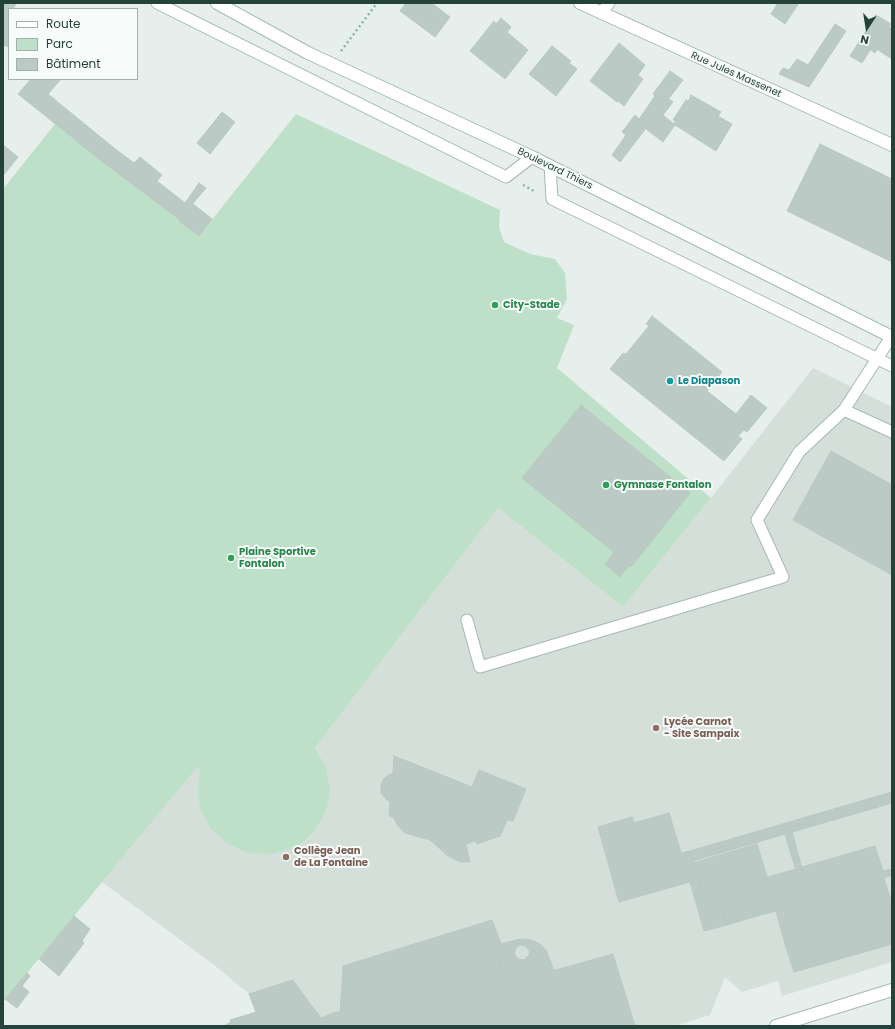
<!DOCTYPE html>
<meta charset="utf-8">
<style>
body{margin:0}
#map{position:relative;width:895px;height:1029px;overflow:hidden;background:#e6efeb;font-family:Poppins,sans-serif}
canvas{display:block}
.frame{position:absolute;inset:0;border:4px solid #24423a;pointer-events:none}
.legend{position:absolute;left:8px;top:8px;width:130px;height:72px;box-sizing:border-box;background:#f7fbf9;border:1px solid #a3b1ad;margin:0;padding:5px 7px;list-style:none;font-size:12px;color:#24423a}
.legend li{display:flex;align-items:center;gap:8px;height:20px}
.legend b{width:20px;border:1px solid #a3b1ad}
.north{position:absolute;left:847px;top:8px;width:40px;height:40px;-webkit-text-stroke:3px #f7fbf9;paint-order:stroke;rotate:192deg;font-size:11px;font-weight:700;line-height:16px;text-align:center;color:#24423a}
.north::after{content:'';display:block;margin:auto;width:14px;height:18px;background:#24423a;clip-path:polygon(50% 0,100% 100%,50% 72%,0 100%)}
</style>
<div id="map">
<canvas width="895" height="1029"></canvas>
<div class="frame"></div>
<ul class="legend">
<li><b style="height:5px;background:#fff"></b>Route</li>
<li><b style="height:11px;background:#bfe0c8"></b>Parc</li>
<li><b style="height:11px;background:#bbcac4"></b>Bâtiment</li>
</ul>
<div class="north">N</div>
</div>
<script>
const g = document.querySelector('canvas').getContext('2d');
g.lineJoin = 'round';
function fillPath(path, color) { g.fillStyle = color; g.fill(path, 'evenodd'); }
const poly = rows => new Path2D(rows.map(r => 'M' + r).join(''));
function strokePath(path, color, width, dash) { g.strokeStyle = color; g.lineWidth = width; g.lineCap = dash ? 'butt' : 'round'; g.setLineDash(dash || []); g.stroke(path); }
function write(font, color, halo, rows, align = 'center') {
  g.font = font + ' Poppins,sans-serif'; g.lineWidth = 4; g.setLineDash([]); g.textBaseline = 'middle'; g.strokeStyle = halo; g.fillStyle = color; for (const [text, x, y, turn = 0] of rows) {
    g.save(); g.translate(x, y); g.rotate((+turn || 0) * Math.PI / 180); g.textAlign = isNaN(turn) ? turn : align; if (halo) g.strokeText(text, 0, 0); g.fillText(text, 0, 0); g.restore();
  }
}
const built = poly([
 [813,368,892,407,892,962,782,996,778,981,742,992,725,977,710,1015,674,1026,224,1026,231,1022,230,1020,256,1012,249,994,213,964,102,882,198,765,200,771,197,791,299,846,314,832,326,811,326,766,315,748,498,508,623,607,711,498],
 [479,771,526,789,513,821,507,820,500,836,477,843,476,841,466,844,470,862,460,862,451,858,430,840,405,833,398,826,393,817,389,816,390,802,384,797,381,790,383,780,391,773,472,787]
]);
const green = poly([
 [296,114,500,210,499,227,504,242,530,254,555,259,565,273,567,299,557,318,574,325,557,368,711,498,623,607,498,508,315,748,326,766,330,791,326,811,314,832,299,846,272,854,248,853,228,844,211,829,201,811,197,791,200,771,198,766,3,1002,3,189,55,124,180,220,179,221,199,236]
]);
const building = poly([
 [3,3,15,3,16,4,13,9,9,9,8,16,9,17,9,45,7,47,3,44,3,3],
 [406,3,434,3,433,4,450,17,435,37,400,11,406,3],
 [778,3,799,3,785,24,771,14,778,3],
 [876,15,891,24,889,27,892,29,892,59,878,50,879,47,874,44,862,63,850,56,876,15],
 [501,18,511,27,507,32,528,50,505,79,470,51,494,21,496,24,501,18],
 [835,24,846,31,809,87,779,74,783,68,789,70,797,59,808,65,835,24],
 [619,43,645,65,638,75,643,79,624,106,618,101,617,102,590,81,619,43],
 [874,44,879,47,875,53,871,50,874,44],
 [552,46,571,61,569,63,577,69,556,96,529,74,552,46],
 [670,71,683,80,620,162,612,155,626,135,622,132,635,115,639,119,655,96,653,94,670,71],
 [31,79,47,79,28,102,18,94,31,79],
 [47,79,61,79,48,94,114,148,103,162,28,102,47,79],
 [691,95,721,112,718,116,689,100,691,95],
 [669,99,673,102,663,115,659,112,669,99],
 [686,100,688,101,676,121,673,120,686,100],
 [689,100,732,124,716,151,675,125,663,142,646,129,659,112,674,124,689,100],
 [222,112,235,122,210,154,197,143,222,112],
 [820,144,892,179,892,262,787,211,820,144],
 [3,145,18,157,3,176,3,145],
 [114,148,134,163,140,157,162,175,157,181,190,207,180,220,103,162,114,148],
 [199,183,206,188,190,207,185,203,199,183],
 [193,204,212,219,199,236,179,221,193,204],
 [652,316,722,372,707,391,736,414,751,395,767,408,747,432,744,430,738,436,742,439,724,461,610,369,623,353,626,354,649,326,646,324,652,316],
 [581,405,690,493,631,567,630,565,622,574,607,562,614,552,522,478,581,405],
 [831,451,892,485,892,575,793,520,831,451],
 [607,562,622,574,620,577,605,564,607,562],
 [394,756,472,787,479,770,526,789,513,821,507,820,500,836,477,844,476,841,466,844,470,862,460,862,448,856,430,840,405,833,398,826,393,817,389,816,390,802,387,800,381,793,381,786,383,780,387,776,393,773,394,756],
 [892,792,892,803,792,832,803,872,797,874,785,834,693,861,690,851,892,792],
 [669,813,681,853,690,851,703,896,796,869,797,874,803,872,802,867,875,846,883,871,879,872,881,879,884,878,892,904,892,944,794,972,787,950,790,949,788,942,785,944,776,911,760,915,752,913,747,908,739,907,723,911,727,925,704,931,690,882,619,902,598,827,632,817,634,823,669,813],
 [757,844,767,877,703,896,693,863,757,844],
 [892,869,892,875,881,879,879,872,892,869],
 [739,907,747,908,752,913,760,915,727,925,723,911,739,907],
 [74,916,90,929,82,941,84,943,59,976,39,959,74,916],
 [492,920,501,944,520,939,531,940,540,944,546,950,554,971,545,973,543,966,494,980,491,973,499,971,501,966,491,934,451,946,453,951,415,964,417,969,364,985,358,981,342,986,343,966,492,920],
 [519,945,526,946,530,952,529,955,524,960,518,959,514,953,517,947,519,945],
 [491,934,501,966,499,971,491,973,494,980,543,966,545,973,613,954,635,1026,224,1026,231,1022,230,1020,305,997,321,1018,336,1012,340,1012,342,986,358,981,364,985,417,969,415,964,453,951,451,946,491,934],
 [788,942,790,949,787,950,785,944,788,942],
 [27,973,30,976,22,986,29,992,17,1008,5,999,27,973],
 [293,980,305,997,256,1012,249,994,293,980]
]);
const path = poly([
 [341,51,377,3],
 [523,185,534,191]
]);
const lane = poly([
 [157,3,506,177,532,157],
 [601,13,609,3],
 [550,166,552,199,892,366],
 [844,410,892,432],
 [467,620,480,667,783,577,757,520,799,452,844,410,891,337]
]);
const street = poly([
 [580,3,892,145],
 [776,1026,892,990]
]);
const secondary = poly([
 [217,3,308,53,532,157,892,337]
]);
const markers = [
 [495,305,4,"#2e9e5b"],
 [670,381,4,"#0f9aa8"],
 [606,485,4,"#2e9e5b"],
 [231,558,4,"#2e9e5b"],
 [656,728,4,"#8d6e63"],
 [286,857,4,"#8d6e63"]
];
const streetNames = [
 ["Rue Jules Massenet",736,75,24],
 ["Boulevard Thiers",555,169,26]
];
const leisureNames = [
 ["City-Stade",503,305],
 ["Gymnase Fontalon",614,485],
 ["Plaine Sportive",239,552],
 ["Fontalon",239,564]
];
const cultureNames = [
 ["Le Diapason",678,381]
];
const educationNames = [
 ["Lycée Carnot",664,722],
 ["- Site Sampaix",664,734],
 ["Collège Jean",294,851],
 ["de La Fontaine",294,863]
];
fillPath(built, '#d4dfda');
fillPath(green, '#bfe0c8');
fillPath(building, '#bbcac4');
strokePath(building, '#b8c9c2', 1);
strokePath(lane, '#a8b8b2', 13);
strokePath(street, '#a8b8b2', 14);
strokePath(secondary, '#a4bbb3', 14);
strokePath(path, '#86b3a5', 2.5, [2, 3]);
strokePath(lane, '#fff', 11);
strokePath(street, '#fff', 12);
strokePath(secondary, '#fff', 12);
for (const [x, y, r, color] of markers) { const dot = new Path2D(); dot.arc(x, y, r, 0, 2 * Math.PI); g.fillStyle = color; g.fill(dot); strokePath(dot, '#f7fbf9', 1.5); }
write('10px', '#24423a', '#f7fbf9', streetNames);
write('bold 10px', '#27864d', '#f7fbf9', leisureNames, 'left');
write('bold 10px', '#0d838f', '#f7fbf9', cultureNames, 'left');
write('bold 10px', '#785e54', '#f7fbf9', educationNames, 'left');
</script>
